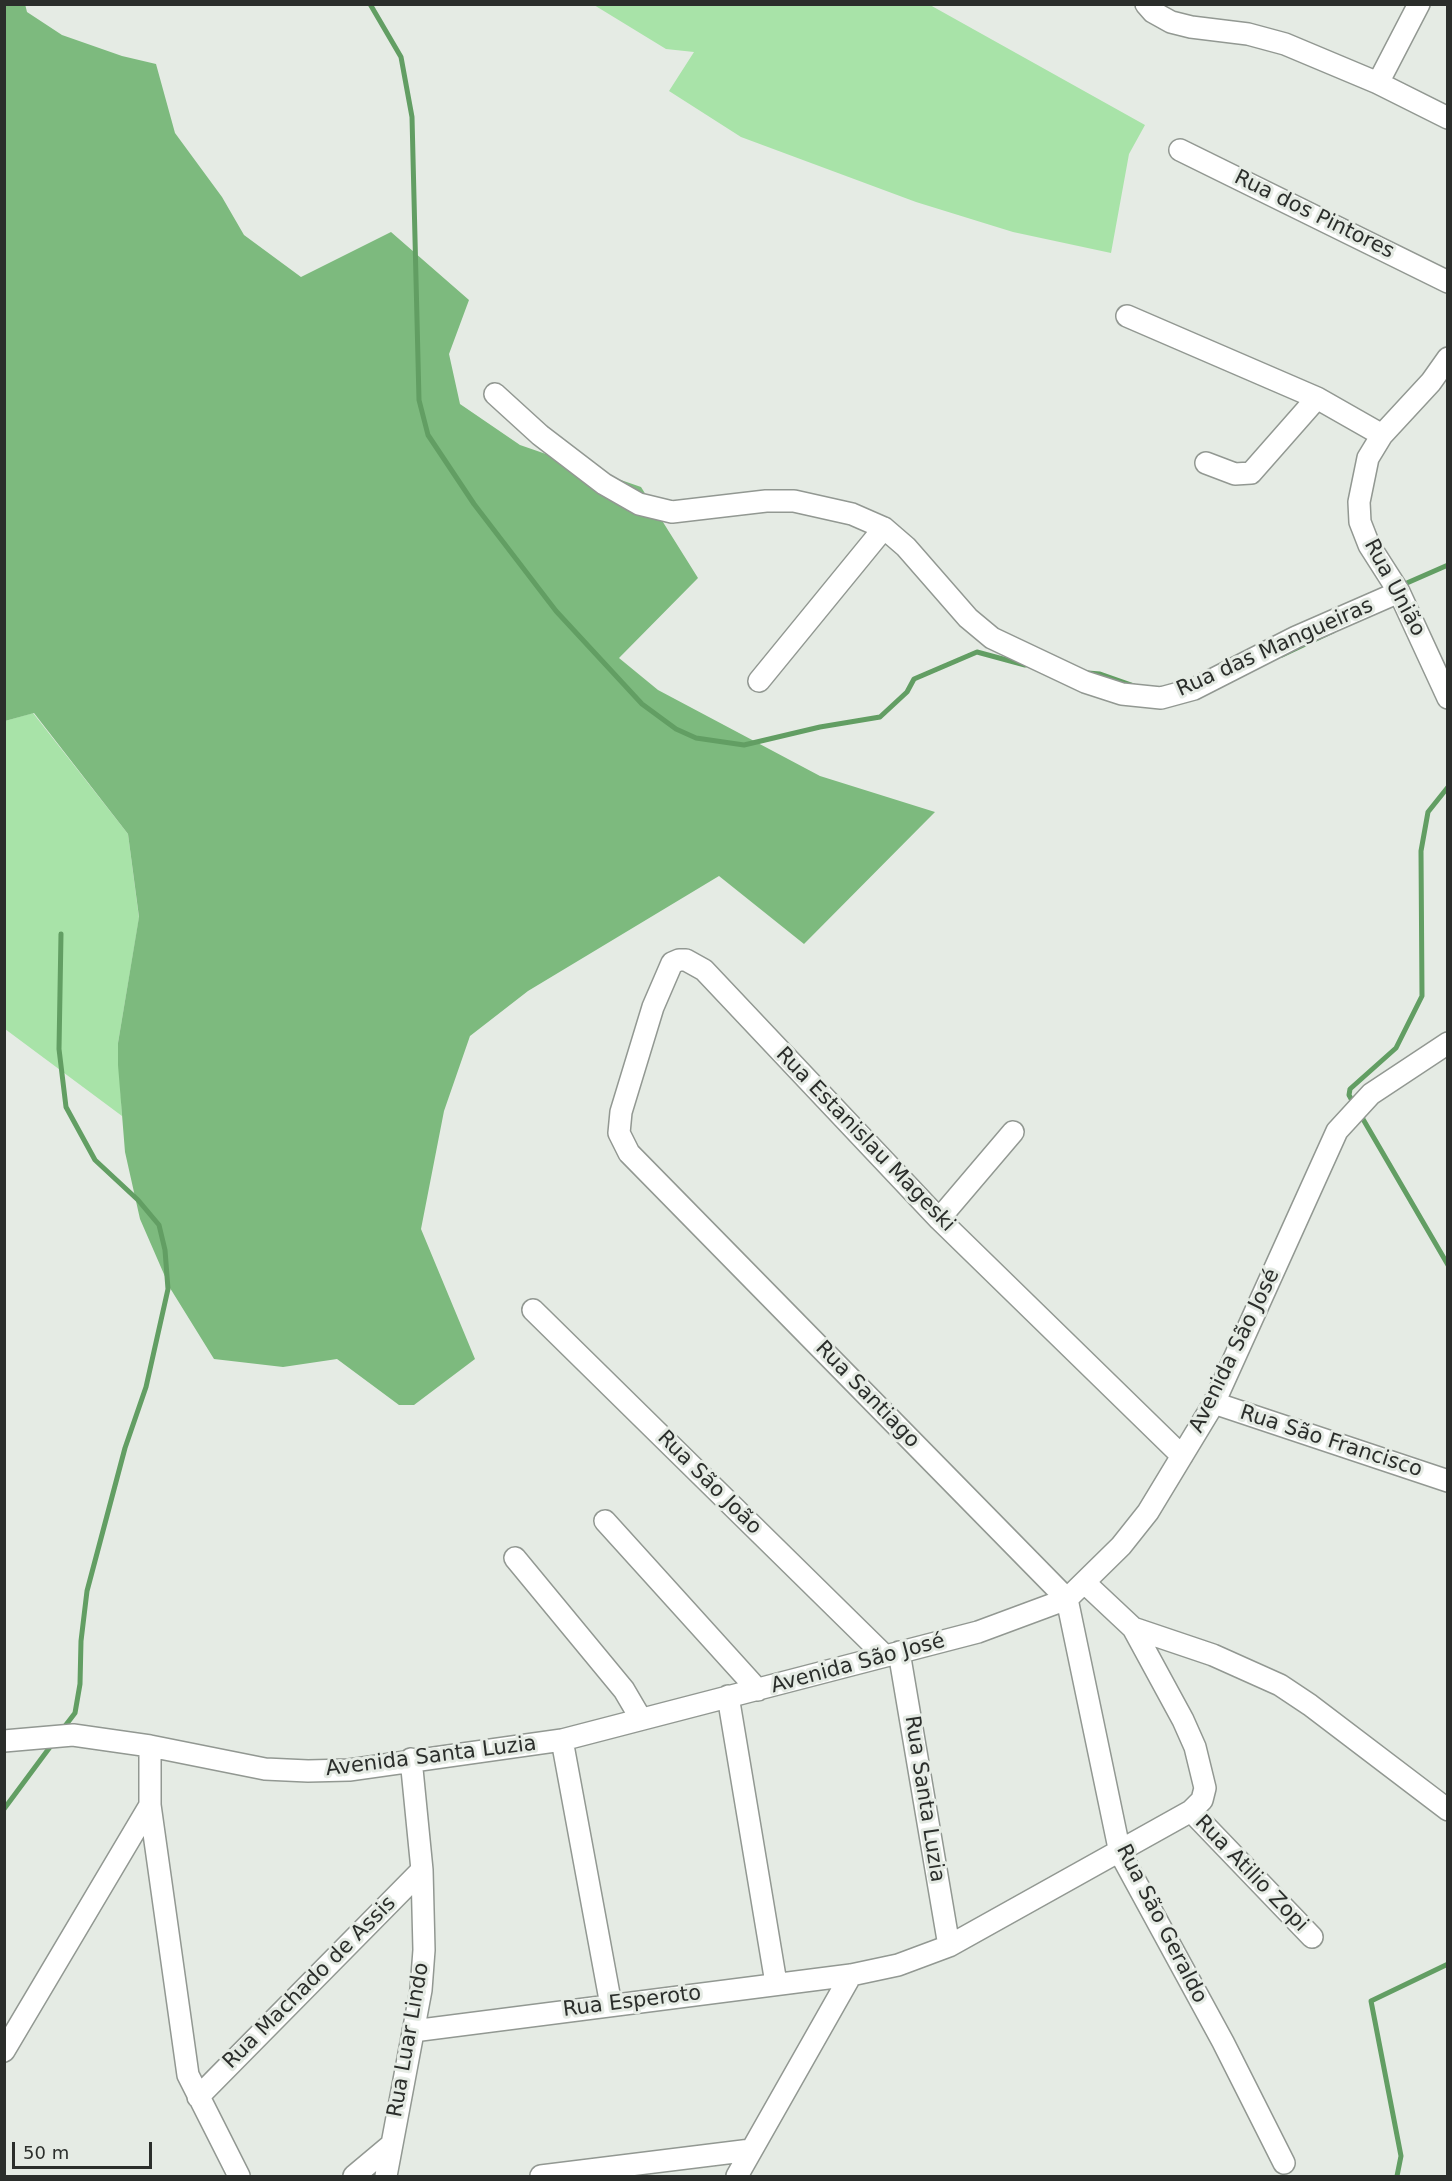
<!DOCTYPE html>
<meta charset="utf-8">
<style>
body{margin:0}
#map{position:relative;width:1452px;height:2181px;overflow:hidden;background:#e5ebe4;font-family:"DejaVu Sans",sans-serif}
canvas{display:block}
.frame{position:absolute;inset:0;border:6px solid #2b2e2b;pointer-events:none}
.scale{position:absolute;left:12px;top:2142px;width:140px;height:27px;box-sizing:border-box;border:3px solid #2b2e2b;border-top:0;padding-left:8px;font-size:18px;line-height:21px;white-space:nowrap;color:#2b2e2b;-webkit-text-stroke:4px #e5ebe4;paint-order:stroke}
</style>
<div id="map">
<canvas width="1452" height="2181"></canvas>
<div class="frame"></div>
<div class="scale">50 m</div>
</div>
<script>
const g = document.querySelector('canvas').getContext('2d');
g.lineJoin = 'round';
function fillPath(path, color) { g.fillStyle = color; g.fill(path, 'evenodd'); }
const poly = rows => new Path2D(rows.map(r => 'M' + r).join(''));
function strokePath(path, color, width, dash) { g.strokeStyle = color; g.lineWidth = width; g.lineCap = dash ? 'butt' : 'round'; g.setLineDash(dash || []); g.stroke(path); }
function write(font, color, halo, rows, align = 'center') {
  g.font = font + ' "DejaVu Sans",sans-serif'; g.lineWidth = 6; g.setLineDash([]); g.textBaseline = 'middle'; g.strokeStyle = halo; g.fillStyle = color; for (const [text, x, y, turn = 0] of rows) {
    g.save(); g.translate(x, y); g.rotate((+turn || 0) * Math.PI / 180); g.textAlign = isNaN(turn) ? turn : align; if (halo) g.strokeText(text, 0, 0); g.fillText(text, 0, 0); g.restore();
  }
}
const green = poly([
 [594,5,930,5,1145,125,1129,154,1111,253,1013,232,916,202,741,137,669,91,694,52,666,49],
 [33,713,128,834,139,918,118,1043,122,1116,5,1029,5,721]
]);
const forest = poly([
 [25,4,27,12,62,35,122,56,156,64,175,133,222,197,244,235,301,277,391,232,469,300,449,354,460,404,520,445,641,487,698,578,619,658,658,690,820,776,935,812,804,944,719,876,528,991,470,1036,444,1111,421,1229,475,1359,414,1405,399,1405,337,1359,283,1367,214,1359,170,1288,140,1219,125,1152,118,1065,118,1043,139,917,128,834,34,713,5,721,4,5]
]);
const stream = poly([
 [370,4,401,57,412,117,419,400,428,435,474,504,556,611,642,704,676,729,696,738,744,745,820,727,880,717,907,692,914,679,977,652,1025,665],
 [1400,586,1448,565],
 [1282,655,1333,631],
 [1088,673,1100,674,1137,687],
 [61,934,59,1049,66,1107,95,1160,138,1200,159,1225,165,1250,168,1289,146,1387,125,1448,87,1591,81,1641,80,1684,75,1713,62,1730],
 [1355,1106,1349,1095,1350,1089,1396,1048,1422,996,1421,851,1428,812,1448,787],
 [1360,1114,1448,1265],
 [4,1809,53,1743],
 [1397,2176,1401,2156,1371,2001,1448,1964]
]);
const minor = poly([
 [1146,4,1153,12,1171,22,1191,27,1248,34,1285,44,1378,83,1448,118],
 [1378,83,1419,4],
 [1180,150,1448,282],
 [1127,316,1317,398,1382,435],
 [1448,358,1431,382,1382,435,1368,458,1359,502,1360,522,1369,545,1399,592,1448,698],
 [495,394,540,435,604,484,639,504,672,512,766,501,794,501,852,514,884,528,906,547,968,618,992,638,1085,682,1122,694,1161,698,1194,689,1296,637,1399,592],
 [1206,463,1235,474,1251,473,1317,398],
 [759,681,884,528],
 [939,1219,1013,1132],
 [533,1310,885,1656],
 [1214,1403,1448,1481],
 [1182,1456,939,1219,704,970,686,960,679,960,672,963,653,1007,621,1112,619,1133,629,1153,1067,1599,1120,1853,1223,2042,1284,2163],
 [605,1521,758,1690],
 [515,1558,624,1690,641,1719],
 [1133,1628,1213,1655,1280,1685,1310,1705,1448,1810],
 [899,1652,949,1946],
 [728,1696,776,1983],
 [562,1740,611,2005],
 [4,1741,73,1735,150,1746,265,1769,308,1771,349,1770,562,1740,978,1632,1067,1599,1121,1546,1148,1512,1214,1403,1337,1131,1371,1094,1448,1043],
 [150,1746,150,1805,188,2075,239,2176],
 [1191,1811,1312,1937],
 [413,2031,851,1975,898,1965,949,1946,1191,1811,1202,1800,1205,1788,1195,1747,1183,1720,1133,1628,1085,1583],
 [4,2051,150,1805],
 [198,2097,422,1870],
 [354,2176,391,2145],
 [386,2176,421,1990,424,1950,422,1870,411,1759],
 [541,2176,751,2150],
 [737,2176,851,1975]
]);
const streetNames = [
 ["Rua dos Pintores",1314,215,26],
 ["Rua União",1394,588,62],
 ["Rua das Mangueiras",1275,648,-24],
 ["Rua Estanislau Mageski",865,1140,46],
 ["Avenida São José",1235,1351,-64],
 ["Rua Santiago",867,1395,46],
 ["Rua São Francisco",1331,1442,18],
 ["Rua São João",709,1483,45],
 ["Avenida São José",858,1664,-15],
 ["Avenida Santa Luzia",431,1757,-7],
 ["Rua Santa Luzia",924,1799,81],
 ["Rua Atilio Zopi",1251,1874,46],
 ["Rua São Geraldo",1161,1924,63],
 ["Rua Machado de Assis",310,1983,-45],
 ["Rua Esperoto",632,2002,-7],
 ["Rua Luar Lindo",409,2040,-80]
];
fillPath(green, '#a8e3a8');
fillPath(forest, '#7dba7e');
strokePath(stream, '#629e63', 5);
strokePath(minor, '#929892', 24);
strokePath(minor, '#fff', 21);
write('21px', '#2b2e2b', '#e5ebe4', streetNames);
</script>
